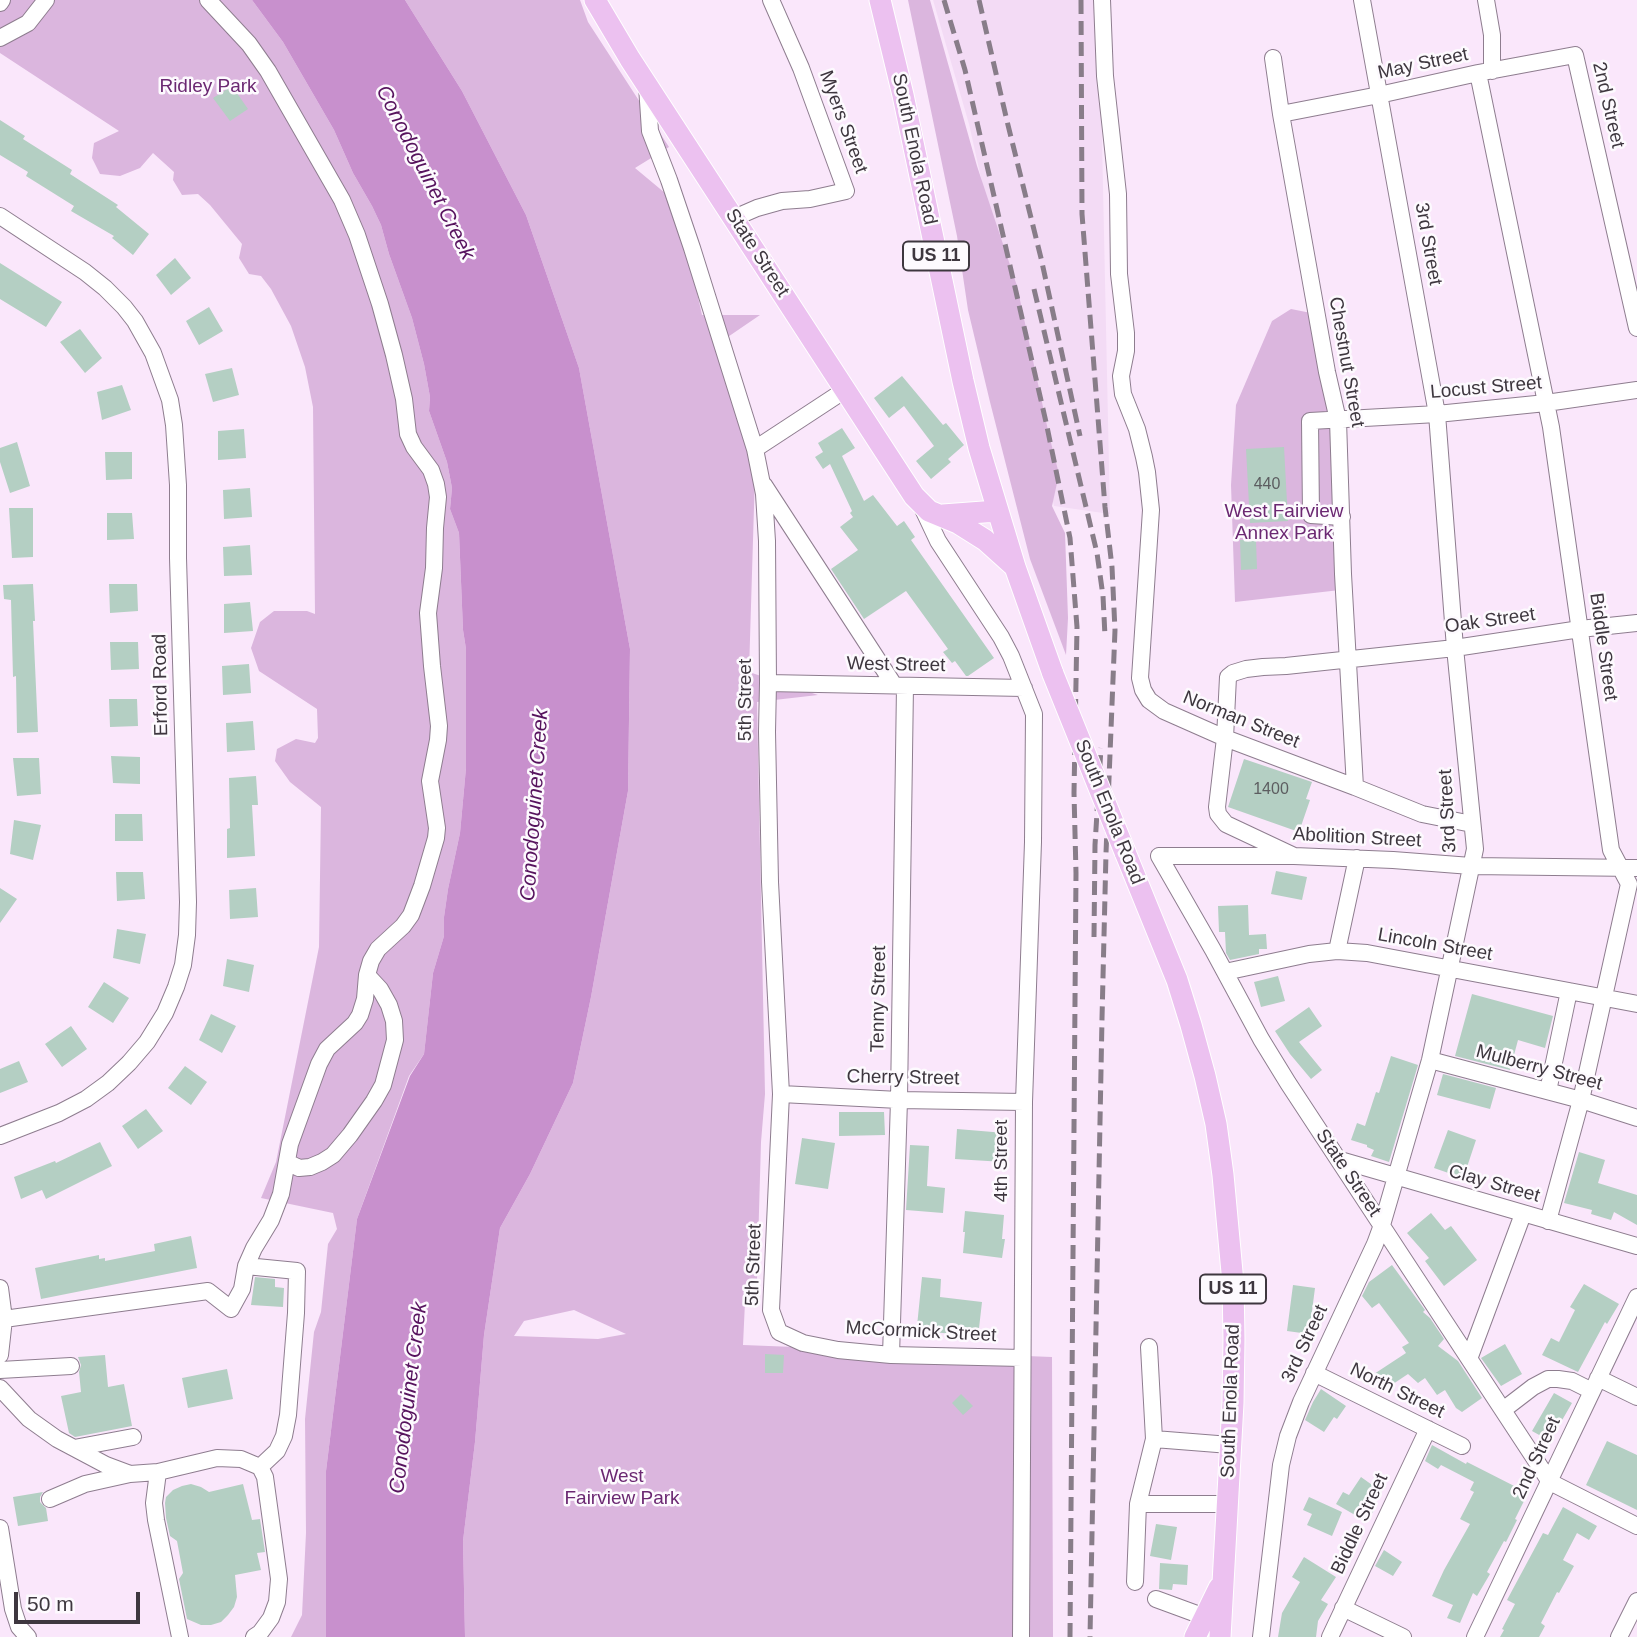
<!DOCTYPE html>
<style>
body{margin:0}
#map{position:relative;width:1637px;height:1637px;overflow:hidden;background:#fae7fb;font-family:Helvetica,sans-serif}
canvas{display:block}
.scale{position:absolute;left:14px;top:1592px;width:126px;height:32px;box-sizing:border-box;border:4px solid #3e373f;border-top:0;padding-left:9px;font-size:21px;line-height:24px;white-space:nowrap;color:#3e373f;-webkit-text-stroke:5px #fdfafe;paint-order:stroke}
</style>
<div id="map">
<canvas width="1637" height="1637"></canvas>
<div class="scale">50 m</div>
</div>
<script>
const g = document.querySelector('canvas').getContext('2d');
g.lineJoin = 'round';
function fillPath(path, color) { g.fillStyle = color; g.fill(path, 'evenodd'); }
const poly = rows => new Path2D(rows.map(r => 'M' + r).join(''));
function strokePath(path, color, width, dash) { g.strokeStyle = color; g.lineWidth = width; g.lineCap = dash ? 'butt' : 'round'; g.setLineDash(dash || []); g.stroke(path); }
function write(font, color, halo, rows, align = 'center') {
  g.font = font + ' Helvetica,sans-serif'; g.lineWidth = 5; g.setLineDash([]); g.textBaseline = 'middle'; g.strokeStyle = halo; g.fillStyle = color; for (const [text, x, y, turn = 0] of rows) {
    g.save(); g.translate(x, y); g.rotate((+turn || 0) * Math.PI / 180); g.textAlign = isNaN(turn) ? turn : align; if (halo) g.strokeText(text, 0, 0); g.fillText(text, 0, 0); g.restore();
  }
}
const built = poly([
 [933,0,1099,0,1110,514,1054,506,969,124]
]);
const green = poly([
 [0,0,252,0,283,42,334,130,353,173,372,206,381,225,389,254,412,318,424,364,430,397,429,411,447,462,452,488,450,509,459,533,463,630,466,649,466,768,460,833,448,889,444,917,444,936,433,973,424,1054,409,1076,357,1219,326,1471,326,1637,291,1637,302,1615,306,1533,305,1419,314,1332,321,1312,328,1244,337,1229,333,1213,261,1198,276,1162,319,947,321,807,290,782,275,761,277,749,296,739,315,743,318,738,317,709,259,671,251,648,260,622,274,611,307,611,315,614,313,407,305,367,291,326,271,289,261,276,249,274,239,258,242,244,210,205,198,194,182,195,173,180,174,172,153,153,140,168,120,176,100,174,92,158,94,143,119,131,0,53],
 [405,0,580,0,588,22,669,147,635,168,677,203,702,315,760,315,719,343,755,474,749,672,818,695,757,702,765,1094,761,1142,757,1280,745,1302,743,1345,1052,1357,1053,1637,465,1637,463,1541,475,1442,484,1335,500,1228,530,1174,573,1083,591,997,628,791,630,649,579,368,526,215,462,91],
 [574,1310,626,1334,598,1339,514,1336,524,1321],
 [908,0,930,0,977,166,1017,286,1049,435,1059,474,1052,506,1065,533,1068,618,1066,655,1030,559,990,402,968,310,957,236],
 [1291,309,1311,313,1331,425,1340,590,1235,602,1231,485,1236,405,1272,321]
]);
const water = poly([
 [252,0,405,0,462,91,526,215,579,368,630,649,628,791,591,997,573,1083,530,1174,500,1228,484,1335,475,1442,463,1541,465,1637,326,1637,326,1471,357,1219,410,1076,424,1054,433,973,444,936,444,917,448,889,460,833,466,768,466,649,463,630,459,533,450,509,452,488,447,462,429,411,430,397,424,364,412,318,389,254,381,225,372,206,353,173,334,130,283,42]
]);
const building = poly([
 [232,86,248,109,230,121,213,98],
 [0,120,25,136,23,139,72,170,70,174,118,205,116,207,149,234,133,255,112,238,114,236,71,211,74,206,26,176,28,172,0,155],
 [175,258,191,278,171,295,156,275],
 [0,263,62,302,46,327,0,299],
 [209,307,223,331,199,345,186,321],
 [80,329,102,358,85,373,60,342],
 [232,368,239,395,213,402,205,374],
 [902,376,943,425,946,423,964,445,948,459,951,462,931,479,916,461,934,446,904,406,889,418,874,398],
 [122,385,131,410,102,420,97,392],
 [842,428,855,448,842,456,864,501,873,495,897,526,904,521,915,537,911,540,994,658,968,676,966,676,955,661,952,663,943,652,948,649,906,591,864,619,831,569,858,550,840,527,853,517,850,513,852,511,830,464,823,469,815,457,823,452,818,443],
 [244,429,246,458,218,460,218,431],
 [17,442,30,486,10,493,0,462,0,448],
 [1284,447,1288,521,1250,523,1246,449],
 [105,452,132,452,132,479,106,480],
 [250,488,252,517,224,519,223,490],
 [9,508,33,508,33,557,12,558],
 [107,513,132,513,134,539,107,540],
 [1240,540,1256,540,1257,569,1241,570],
 [250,545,252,575,224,576,223,547],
 [33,584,35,621,33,621,38,732,17,733,16,676,13,677,11,600,4,599,3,585],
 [109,584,137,584,138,611,110,613],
 [250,602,253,631,224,633,224,604],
 [110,642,138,642,139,669,111,670],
 [249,664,251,693,223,695,222,666],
 [109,699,137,699,138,726,110,727],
 [253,721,255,750,227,752,226,723],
 [111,756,140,757,140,784,113,783],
 [13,758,39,758,41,794,17,796],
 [1244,759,1312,782,1306,799,1310,800,1299,832,1228,807],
 [256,776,258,805,252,805,255,856,227,858,227,829,230,828,229,778],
 [115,814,142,814,143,841,115,841],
 [14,820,41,825,33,860,10,854],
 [1276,871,1307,877,1302,900,1271,894],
 [116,872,143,872,145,899,117,901],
 [0,888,17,899,0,923],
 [256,888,258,917,230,919,229,890],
 [1248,905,1249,935,1266,934,1267,949,1259,949,1259,954,1230,960,1226,953,1225,932,1219,932,1218,906],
 [117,929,146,934,140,964,113,958],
 [227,959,254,965,249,992,223,986],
 [1278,976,1285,1001,1261,1007,1254,982],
 [104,982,129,998,113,1023,88,1007],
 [1472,994,1553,1016,1545,1048,1518,1040,1510,1070,1455,1056],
 [1309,1007,1322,1026,1299,1042,1322,1070,1311,1079,1290,1054,1275,1031],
 [211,1014,236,1026,222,1053,199,1040],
 [71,1026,87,1049,62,1067,45,1044],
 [1391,1056,1418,1065,1389,1162,1371,1156,1374,1150,1367,1147,1367,1145,1351,1140,1357,1123,1365,1126,1376,1092,1379,1093],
 [19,1061,28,1082,0,1093,0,1069],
 [185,1066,207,1082,191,1105,168,1088],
 [1443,1074,1496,1088,1490,1109,1437,1095],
 [146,1109,163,1131,138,1149,122,1126],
 [839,1112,884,1112,885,1135,839,1136],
 [957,1129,1005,1133,1004,1162,955,1159],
 [1448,1130,1476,1140,1467,1167,1463,1166,1460,1177,1434,1168],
 [802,1138,835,1143,828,1189,795,1184],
 [100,1142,112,1166,46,1199,42,1190,21,1199,14,1177,55,1161,56,1163],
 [910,1145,929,1146,927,1186,945,1188,943,1213,906,1210],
 [1579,1152,1605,1160,1598,1183,1637,1195,1637,1225,1614,1212,1611,1220,1591,1214,1592,1210,1564,1203],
 [965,1211,1004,1215,1002,1239,1005,1239,1002,1258,963,1253,965,1232,963,1232],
 [1431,1213,1445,1230,1451,1226,1477,1260,1444,1286,1425,1261,1429,1258,1407,1233],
 [191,1236,197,1268,41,1299,35,1268,99,1255,99,1259,105,1258,105,1261,155,1251,154,1244],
 [1392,1265,1425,1310,1423,1312,1430,1318,1444,1339,1438,1346,1458,1361,1482,1398,1462,1412,1456,1408,1445,1390,1437,1395,1425,1378,1418,1383,1408,1374,1384,1390,1376,1383,1371,1376,1406,1353,1402,1347,1409,1343,1379,1303,1372,1308,1362,1296,1369,1282],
 [255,1277,275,1279,275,1287,284,1288,283,1307,251,1305],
 [922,1277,941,1279,940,1297,982,1302,978,1337,934,1332,934,1328,917,1326],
 [1584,1284,1619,1304,1607,1324,1605,1322,1578,1372,1542,1355,1551,1338,1559,1342,1575,1310,1570,1307],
 [1293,1285,1315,1288,1309,1334,1287,1331],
 [1505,1344,1522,1374,1501,1386,1481,1358],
 [765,1354,784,1355,783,1373,765,1373],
 [105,1355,108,1387,124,1384,132,1426,75,1437,69,1433,61,1396,81,1392,79,1372,81,1365,78,1357],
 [227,1369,233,1399,188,1408,182,1378],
 [1321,1389,1346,1406,1337,1419,1334,1417,1324,1432,1305,1420,1313,1402],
 [1554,1393,1572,1403,1550,1441,1532,1431],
 [961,1394,973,1406,963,1415,952,1403],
 [1607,1441,1637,1455,1637,1510,1586,1485],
 [1432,1445,1466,1464,1467,1462,1528,1493,1515,1519,1517,1520,1506,1542,1504,1541,1487,1572,1490,1574,1477,1596,1473,1593,1460,1623,1447,1618,1453,1605,1432,1596,1444,1570,1470,1524,1460,1519,1474,1492,1470,1490,1474,1482,1441,1465,1438,1469,1425,1461],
 [1361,1477,1382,1492,1371,1508,1374,1510,1367,1522,1336,1504,1343,1492,1349,1495],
 [191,1484,201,1487,209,1492,243,1484,252,1520,260,1519,265,1552,257,1553,261,1570,235,1575,237,1597,234,1607,228,1615,221,1622,211,1625,201,1625,187,1619,179,1579,183,1573,177,1541,170,1536,166,1518,165,1503,166,1497,173,1490,182,1486],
 [43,1492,40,1497,40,1502,46,1508,48,1521,18,1526,13,1497],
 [1309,1497,1342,1512,1332,1536,1307,1525,1312,1514,1303,1510],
 [1563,1507,1597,1526,1589,1540,1577,1533,1563,1560,1574,1566,1559,1593,1557,1592,1541,1623,1545,1626,1539,1637,1500,1637,1504,1630,1502,1629,1515,1604,1507,1600,1543,1533,1548,1535],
 [1156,1524,1177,1527,1171,1560,1150,1556],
 [1384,1550,1402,1562,1393,1576,1375,1566],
 [1304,1557,1336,1577,1321,1600,1328,1604,1318,1621,1316,1637,1278,1637,1282,1613,1300,1582,1292,1577],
 [1160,1563,1188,1565,1187,1585,1173,1584,1172,1590,1159,1589]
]);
const minor = poly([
 [208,0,249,44,268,71,342,200,357,235,380,304,394,355,404,399,408,434,414,447,431,470,436,484,438,497,435,528,434,568,428,613,432,666,439,726,438,740,430,781,437,828,436,838,422,886,411,915,403,926,378,949,371,961,367,975,380,989,389,1005,394,1021,395,1040,383,1085,374,1101,350,1135,333,1155,322,1162,310,1167,299,1168,287,1162],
 [1102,0,1105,76,1118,194,1119,274,1126,333,1126,351,1121,376,1123,394,1137,429,1144,457,1147,472,1151,510,1140,678,1143,690,1149,700,1164,711,1225,738,1355,787,1422,814,1472,824],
 [1486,0,1492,35,1492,71],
 [0,3,2,0],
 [0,38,28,23,46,0],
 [1273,58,1281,114,1327,372,1338,420,1343,574,1355,787],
 [1478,73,1551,427,1611,850,1629,884,1581,1100,1548,1221],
 [647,86,650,131,669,180,692,248,755,449,764,494,767,541,768,683,767,732,770,882,781,1094,771,1310,779,1332,803,1343,838,1350,891,1355,1022,1358],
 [1281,114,1379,95,1478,73,1575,55,1637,328],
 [0,216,85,272,105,288,124,307,135,321,153,353,170,400,174,425,178,485,178,558,188,902,187,935,183,965,176,987,165,1013,147,1042,129,1063,108,1083,86,1099,59,1113,0,1136],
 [734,218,757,208,782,201,810,199,846,191,801,68,771,0],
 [755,449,845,390],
 [764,485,894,685],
 [921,505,938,541,1001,637,1011,656,1034,714,1033,842,1024,1102,1021,1637],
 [1342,517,1311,515,1310,421,1437,414,1546,403,1637,390],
 [768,683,1024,688],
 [1159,856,1213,950,1261,1039,1288,1083,1550,1482,1637,1526],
 [1159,856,1294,856,1393,860,1471,866,1637,868],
 [1294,856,1226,824,1218,814,1217,807,1225,738,1228,677,1233,673,1246,669,1263,667,1286,666,1455,648,1580,629,1637,623],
 [1337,951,1357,858],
 [1225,972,1309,954,1337,951,1367,953,1637,1004],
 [1430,1060,1581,1100,1637,1118],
 [1548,1091,1569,991],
 [781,1094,899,1100,1024,1102],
 [1340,1160,1637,1246],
 [246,1266,297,1271,296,1313,288,1415,284,1436,277,1451,260,1467],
 [0,1288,4,1319,0,1355],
 [4,1319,208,1291,231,1309,242,1289,246,1266,254,1248,271,1220,281,1194,290,1144,319,1064,327,1049,355,1023,360,1015,365,999,367,975],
 [891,1355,899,1100,905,686],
 [1469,1359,1523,1214],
 [0,1370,71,1366],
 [1314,1373,1462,1446],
 [1598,1378,1637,1397],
 [0,1388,29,1419,57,1439,106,1465,130,1474,158,1472,217,1458,241,1459,260,1467,265,1477,279,1579,277,1602,271,1618,260,1633,254,1637],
 [1503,1410,1533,1387,1548,1379,1558,1379,1572,1381,1592,1391],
 [1154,1439,1230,1445],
 [74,1448,133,1437],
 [158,1472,154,1503,156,1520,180,1637],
 [50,1499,85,1484,130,1474],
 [1138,1504,1154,1439,1149,1347],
 [0,1528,13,1609,19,1627,28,1637],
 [1135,1582,1138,1504,1227,1504],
 [1156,1599,1205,1617],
 [1343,1608,1403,1637],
 [1261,1637,1281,1465,1288,1436,1301,1402,1375,1244,1382,1225,1430,1060,1475,849,1455,648,1437,414,1362,0],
 [1330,1637,1428,1429],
 [1475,1637,1637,1297],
 [1619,1637,1637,1601]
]);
const major = poly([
 [595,0,630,59,914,496,929,511,958,523,985,540,1015,567],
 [880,0,903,95,963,381,979,448,1015,567,1053,674],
 [943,515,997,511],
 [1125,852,1177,980,1191,1025,1205,1076,1216,1124,1223,1175,1233,1283,1234,1339,1233,1403,1220,1637],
 [1195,1637,1219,1588]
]);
const rail = poly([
 [944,0,965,70,1046,422,1070,538,1077,627,1074,793,1076,873,1070,1637],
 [979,0,1007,121,1041,258,1080,436],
 [1081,0,1082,214,1105,507,1112,567,1115,630,1106,853,1102,1019,1090,1637],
 [1034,289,1097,553,1103,596,1105,636],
 [1094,937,1095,845,1101,748]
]);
const majorBridge = poly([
 [1053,674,1125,852]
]);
const numberNames = [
 ["440",1267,485],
 ["1400",1271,790]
];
const shields = [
 [936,256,66],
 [1233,1289,66]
];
const shieldNames = [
 ["US 11",936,256],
 ["US 11",1233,1289]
];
const streetNames = [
 ["May Street",1423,64,-12],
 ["2nd Street",1608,105,77],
 ["Myers Street",843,122,70],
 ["South Enola Road",914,149,78],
 ["3rd Street",1428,244,80],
 ["State Street",757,253,57],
 ["Chestnut Street",1346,362,80],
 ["Locust Street",1486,388,-5],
 ["Oak Street",1490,621,-8],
 ["Biddle Street",1603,647,82],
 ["West Street",896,665,1],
 ["Erford Road",161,685,-91],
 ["5th Street",746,700,-90],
 ["Norman Street",1241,720,22],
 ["3rd Street",1448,811,-93],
 ["South Enola Road",1109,812,68],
 ["Abolition Street",1357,838,3],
 ["Lincoln Street",1435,945,10],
 ["Tenny Street",879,999,-89],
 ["Mulberry Street",1539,1068,15],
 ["Cherry Street",903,1078,1],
 ["4th Street",1002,1161,-90],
 ["State Street",1348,1173,56],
 ["Clay Street",1494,1184,16],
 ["5th Street",754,1265,-88],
 ["McCormick Street",921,1332,3],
 ["3rd Street",1305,1344,-65],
 ["North Street",1397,1391,26],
 ["South Enola Road",1231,1401,-88],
 ["2nd Street",1537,1458,-65],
 ["Biddle Street",1360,1524,-65]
];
const parkNames = [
 ["Ridley Park",208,87],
 ["West Fairview",1284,512],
 ["Annex Park",1284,534],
 ["West",622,1477],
 ["Fairview Park",622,1499]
];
const waterNames = [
 ["Conodoguinet Creek",425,173,63],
 ["Conodoguinet Creek",535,805,-86],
 ["Conodoguinet Creek",409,1398,-83]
];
fillPath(built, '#f3dbf5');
fillPath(green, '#dbb6de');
fillPath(water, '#c890cd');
fillPath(building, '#b4cfc3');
strokePath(minor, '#8e7d8f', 18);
strokePath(major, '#fff', 23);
strokePath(minor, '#fff', 16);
strokePath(major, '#ecc1f0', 21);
strokePath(rail, '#887d89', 5, [14, 7]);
strokePath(majorBridge, '#fff', 23, []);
strokePath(majorBridge, '#ecc1f0', 21);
write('16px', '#5c5d60', null, numberNames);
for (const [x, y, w] of shields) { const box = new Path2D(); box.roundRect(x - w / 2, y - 14.5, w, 29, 5); g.fillStyle = '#fdfafe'; g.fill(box); strokePath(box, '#3e373f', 2); }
write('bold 18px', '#3e373f', null, shieldNames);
write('19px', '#3e373f', '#fdfafe', streetNames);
write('19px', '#6b2872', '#fdfafe', parkNames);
write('italic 21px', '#57135e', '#fdfafe', waterNames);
</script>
